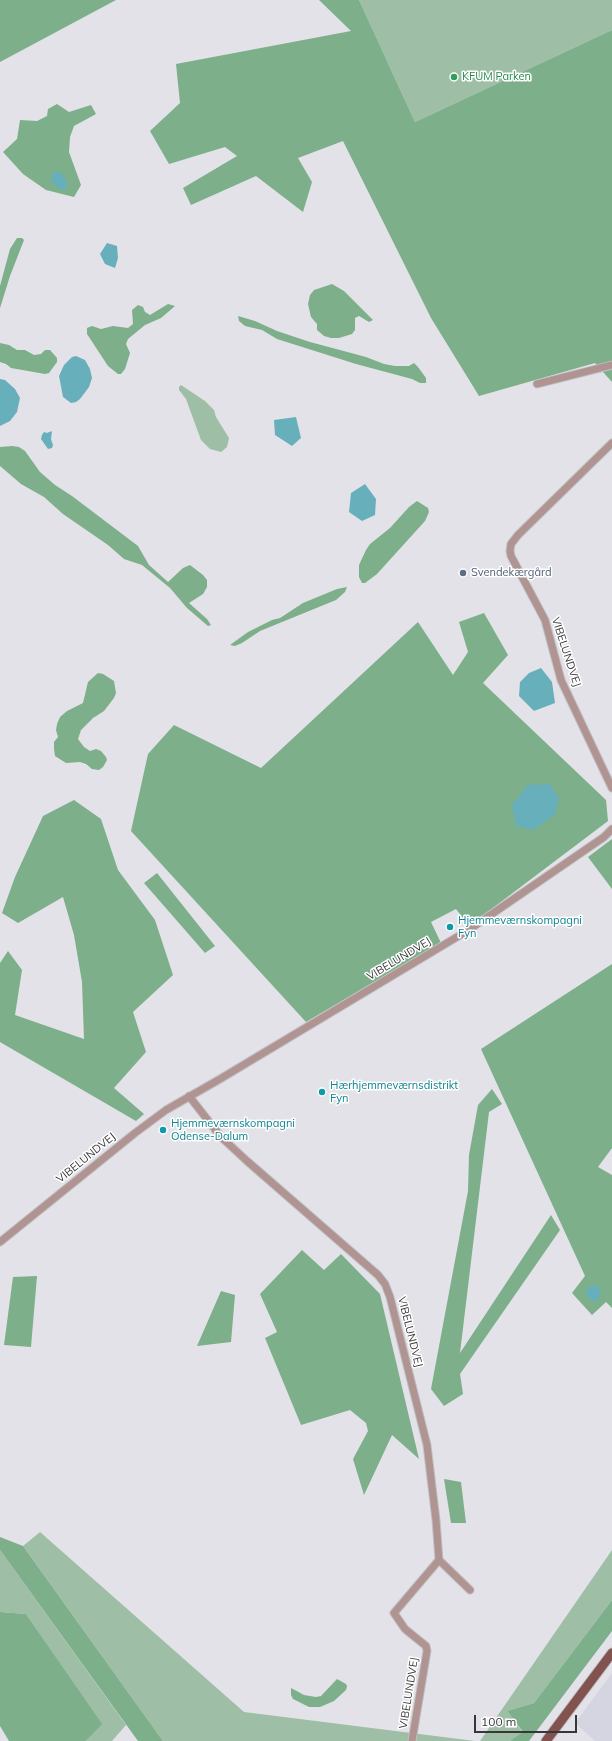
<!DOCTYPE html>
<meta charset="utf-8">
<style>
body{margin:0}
#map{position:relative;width:612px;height:1741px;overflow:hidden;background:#e3e2e8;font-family:Mulish,sans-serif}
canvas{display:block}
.scale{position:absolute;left:474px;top:1715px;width:103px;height:18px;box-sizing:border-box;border:2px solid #373739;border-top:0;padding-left:5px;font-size:12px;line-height:14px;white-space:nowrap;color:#373739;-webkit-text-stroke:3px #fff;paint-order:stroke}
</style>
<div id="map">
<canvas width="612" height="1741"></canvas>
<div class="scale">100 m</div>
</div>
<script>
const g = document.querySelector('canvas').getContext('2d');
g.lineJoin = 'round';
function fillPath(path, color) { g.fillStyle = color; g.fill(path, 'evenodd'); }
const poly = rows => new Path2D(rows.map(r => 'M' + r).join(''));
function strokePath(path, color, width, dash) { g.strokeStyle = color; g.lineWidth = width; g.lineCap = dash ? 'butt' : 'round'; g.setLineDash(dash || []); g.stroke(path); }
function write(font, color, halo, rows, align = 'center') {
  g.font = font + ' Mulish,sans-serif'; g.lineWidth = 3; g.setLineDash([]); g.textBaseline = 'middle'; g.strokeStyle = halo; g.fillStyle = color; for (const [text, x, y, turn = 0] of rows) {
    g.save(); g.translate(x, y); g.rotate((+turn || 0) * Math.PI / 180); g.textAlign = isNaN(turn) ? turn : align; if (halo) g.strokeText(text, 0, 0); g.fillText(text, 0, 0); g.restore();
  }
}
const built = poly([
 [612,1673,612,1741,595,1741,575,1723]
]);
const green = poly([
 [359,0,612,0,612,30,415,122],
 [181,385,205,401,214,410,216,417,229,438,227,447,221,452,210,449,201,440,186,399,179,390,179,387],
 [40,1532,244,1712,475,1741,163,1741,23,1546],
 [0,1550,126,1725,112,1741,86,1741,101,1724,26,1614,0,1612],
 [612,1550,612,1600,534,1703,507,1711,523,1733,510,1741,480,1741]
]);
const forest = poly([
 [0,0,116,0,0,62],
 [319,0,359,0,415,122,612,30,612,382,595,363,479,396,431,318,343,141,298,158,312,182,303,212,256,176,191,205,183,188,237,156,225,147,169,164,150,131,180,103,176,64,351,31],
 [57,104,69,112,91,105,96,114,74,126,70,137,69,152,81,185,74,197,46,190,23,174,3,152,17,139,20,120,37,121,47,116,48,109],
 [17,238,22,238,24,240,10,276,0,308,0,286,10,249],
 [332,284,344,291,373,320,369,322,359,316,355,318,355,330,352,334,339,338,331,338,324,336,317,330,317,324,311,317,308,304,310,295,314,290],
 [168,304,175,306,161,318,145,325,128,339,126,344,130,353,125,369,121,374,118,374,108,366,87,334,87,328,92,326,101,329,113,326,128,328,133,324,132,310,138,305,143,307,145,312,150,315],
 [238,316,255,321,277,331,310,342,366,357,384,364,395,366,409,366,414,363,418,367,426,378,426,383,420,383,412,379,356,364,277,339,262,330,245,326,239,321],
 [0,343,9,345,17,350,25,350,34,355,41,354,45,350,50,350,57,358,57,362,49,373,45,374,11,368,6,364,0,362],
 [12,446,19,447,25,451,40,472,55,485,72,496,138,546,149,565,168,582,183,568,190,565,203,575,207,580,207,587,203,594,189,603,207,619,211,625,208,626,187,608,170,588,142,565,124,559,108,545,63,514,44,497,21,484,0,466,0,447],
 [417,501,428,508,429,512,425,521,377,574,365,583,362,583,359,577,359,565,366,550,370,544,390,528,409,507],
 [347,587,345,592,336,600,260,631,242,643,235,646,230,645,248,632,272,620,280,618,303,603,337,589],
 [484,613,508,655,483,683,606,800,608,821,469,926,456,909,431,922,441,943,306,1022,131,831,148,754,174,725,261,768,418,622,453,675,468,652,459,622],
 [98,673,103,674,114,681,116,693,114,698,104,711,93,718,81,730,78,739,84,747,90,751,96,749,101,751,106,757,107,760,103,767,99,770,92,769,86,764,80,762,66,763,55,756,54,749,54,742,58,737,56,730,57,724,60,717,67,711,83,703,88,682],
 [74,800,101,819,118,870,155,920,173,975,133,1012,146,1052,114,1088,144,1114,136,1121,0,1042,0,963,8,951,22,970,15,1015,84,1039,82,982,74,935,63,897,18,923,2,913,15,877,43,816],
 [612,839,612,889,588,857],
 [157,873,215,946,205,953,144,883],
 [612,964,612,1148,598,1167,612,1175,612,1308,606,1302,592,1315,572,1293,585,1276,481,1049],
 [492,1089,502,1104,489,1112,460,1353,551,1215,560,1230,460,1374,463,1394,444,1406,431,1389,468,1191,469,1155,478,1105],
 [302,1250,324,1270,341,1254,380,1294,419,1459,392,1435,364,1495,353,1459,368,1431,366,1423,350,1410,301,1425,265,1338,277,1332,260,1294],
 [37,1276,31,1347,4,1345,13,1277],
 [221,1291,235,1295,231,1342,197,1346],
 [444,1479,461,1482,466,1523,451,1523],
 [0,1537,23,1546,163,1741,138,1741,0,1550],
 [612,1600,612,1631,529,1741,510,1741,523,1732,507,1711,534,1703],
 [0,1612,26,1614,102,1724,86,1741,9,1741,0,1726],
 [337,1679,346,1684,347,1686,346,1690,334,1701,320,1707,309,1707,293,1699,291,1695,291,1688,304,1695,316,1697,321,1696]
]);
const water = poly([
 [56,171,60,172,66,179,67,183,65,190,61,190,51,181,53,173],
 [107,243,117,246,118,258,115,268,105,264,100,254],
 [76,356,85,360,90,369,92,378,89,387,80,399,76,402,71,403,63,397,59,376,64,365,72,357],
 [0,379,5,380,15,389,20,398,17,412,10,421,0,426],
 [296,417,301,438,292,446,275,435,274,420],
 [52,431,51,439,53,445,52,448,48,449,41,439,42,435,44,432,47,433],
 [365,484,376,499,375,515,362,521,349,512,351,493],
 [541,668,552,682,555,703,534,711,519,696,520,682,529,673],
 [550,784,559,798,555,814,534,830,516,826,512,805,528,785],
 [594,1285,600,1288,600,1296,597,1301,592,1300,586,1296,586,1292,589,1287]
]);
const minor = poly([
 [537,384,612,365],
 [612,443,518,535,511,544,510,551,511,556,545,620,561,680,612,788],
 [189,1096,221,1137,247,1161,378,1275,385,1284,390,1297,427,1445,436,1520,439,1560,470,1590],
 [0,1242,135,1133,166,1110,220,1079,467,931,604,837,612,829],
 [412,1741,427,1651,426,1646,405,1629,394,1613,439,1560]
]);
const major = poly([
 [546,1741,612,1653]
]);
const markers = [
 [454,77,4,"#2e9e5b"],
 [463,573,4,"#5c6f8a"],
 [450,927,4,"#0f9aa8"],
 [322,1092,4,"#0f9aa8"],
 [163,1130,4,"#0f9aa8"]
];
const leisureNames = [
 ["KFUM Parken",462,77]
];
const serviceNames = [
 ["Svendekærgård",471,573]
];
const streetNames = [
 ["VIBELUNDVEJ",566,652,72],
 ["VIBELUNDVEJ",399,959,-31],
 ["VIBELUNDVEJ",86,1158,-39],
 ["VIBELUNDVEJ",410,1332,76],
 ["VIBELUNDVEJ",409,1693,-81]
];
const cultureNames = [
 ["Hjemmeværnskompagni",458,921],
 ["Fyn",458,934],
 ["Hærhjemmeværnsdistrikt",330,1086],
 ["Fyn",330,1099],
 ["Hjemmeværnskompagni",171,1124],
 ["Odense-Dalum",171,1137]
];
fillPath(built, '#d5d5e1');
fillPath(green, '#9ebfa6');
fillPath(forest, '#7caf8a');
fillPath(water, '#67b0bb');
strokePath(minor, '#c1c0c5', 9);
strokePath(major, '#c1c0c5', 11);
strokePath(minor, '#b09492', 7);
strokePath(major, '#82524f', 9);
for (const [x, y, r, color] of markers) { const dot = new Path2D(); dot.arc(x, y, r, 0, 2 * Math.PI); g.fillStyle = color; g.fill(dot); strokePath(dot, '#fff', 1.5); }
write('11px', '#27864d', '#fff', leisureNames, 'left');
write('11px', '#4e5e75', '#fff', serviceNames, 'left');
write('11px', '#373739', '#fff', streetNames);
write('11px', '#0d838f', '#fff', cultureNames, 'left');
</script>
